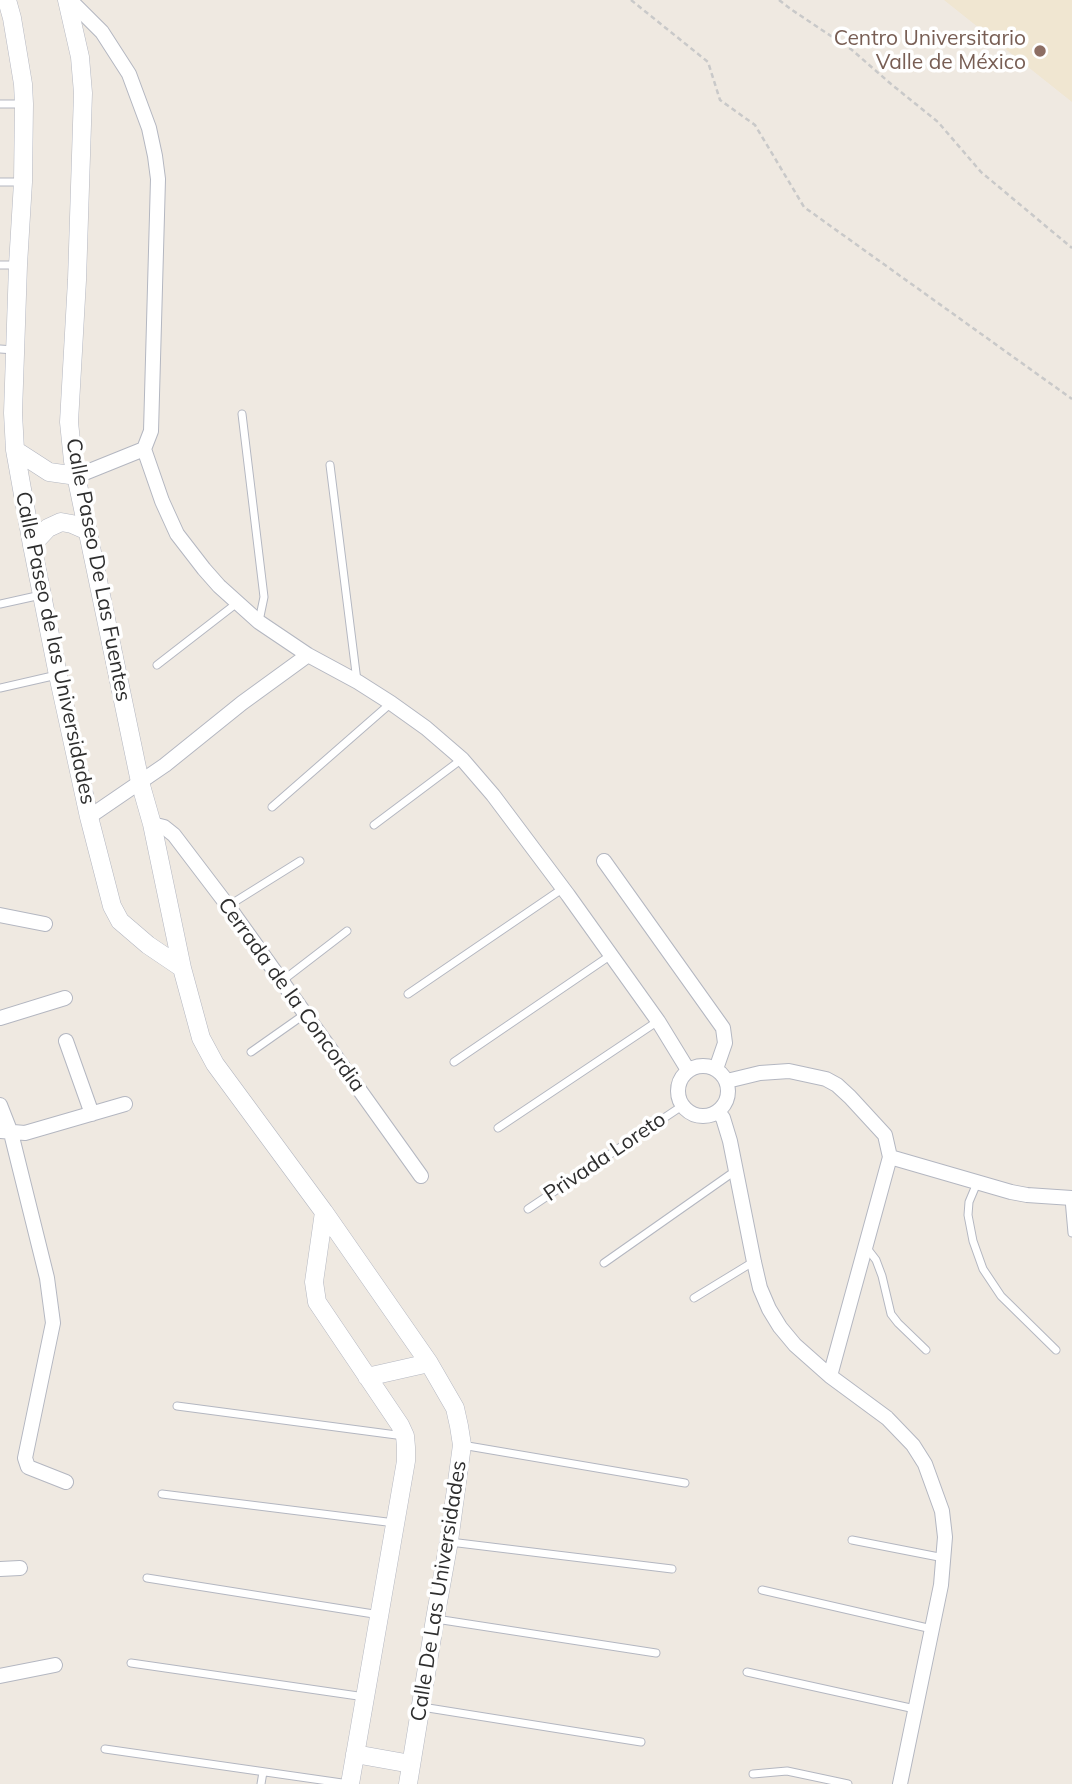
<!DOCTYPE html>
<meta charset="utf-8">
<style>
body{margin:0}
canvas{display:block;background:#efe9e1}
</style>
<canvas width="1072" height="1784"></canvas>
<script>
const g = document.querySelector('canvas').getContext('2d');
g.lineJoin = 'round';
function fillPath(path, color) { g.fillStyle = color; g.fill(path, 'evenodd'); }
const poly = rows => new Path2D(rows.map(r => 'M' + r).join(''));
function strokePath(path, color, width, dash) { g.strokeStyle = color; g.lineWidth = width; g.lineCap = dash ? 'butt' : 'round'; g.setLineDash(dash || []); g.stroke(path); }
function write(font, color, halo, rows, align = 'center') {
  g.font = font + ' Mulish,sans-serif'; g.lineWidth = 7; g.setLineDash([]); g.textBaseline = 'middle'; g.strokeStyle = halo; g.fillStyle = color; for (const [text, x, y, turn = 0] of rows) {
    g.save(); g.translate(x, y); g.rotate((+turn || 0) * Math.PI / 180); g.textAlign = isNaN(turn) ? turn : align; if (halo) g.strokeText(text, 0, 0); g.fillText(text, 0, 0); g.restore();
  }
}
const education = poly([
 [944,0,1072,0,1072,102]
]);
const path = poly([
 [631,0,708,62,720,100,755,125,804,207,1072,399],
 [779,0,792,10,852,50,891,84,938,122,981,172,1072,248]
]);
const service = poly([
 [0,104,23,104],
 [0,182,22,182],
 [0,265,17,265],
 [0,349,14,350],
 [242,414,264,597,259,621],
 [330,465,357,681],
 [0,604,41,595],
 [157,665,237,603],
 [0,688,57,675],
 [272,807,391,703],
 [374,825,462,759],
 [228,906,300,861],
 [282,981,347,931],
 [408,994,562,889],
 [251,1052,305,1014],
 [454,1062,611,955],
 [498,1128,658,1021],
 [977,1183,969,1202,968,1215,973,1241,983,1269,1001,1296,1056,1350],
 [1069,1199,1072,1233],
 [528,1209,682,1106],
 [866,1247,876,1260,882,1276,891,1314,898,1323,926,1350],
 [604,1263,735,1171],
 [694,1298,753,1262],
 [177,1406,404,1436],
 [462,1445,685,1483],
 [162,1494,395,1523],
 [852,1540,944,1558],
 [450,1542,672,1569],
 [147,1578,380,1615],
 [762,1590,932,1629],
 [436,1619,656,1653],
 [131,1663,365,1697],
 [747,1672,915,1709],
 [422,1707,641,1742],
 [105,1749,349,1784],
 [753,1774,787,1771,848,1784],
 [261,1784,263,1772]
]);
const minor = poly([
 [70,0,102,32,129,74,149,128,155,156,158,179,151,431,144,449,77,476],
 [144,449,162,501,177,534,204,569,219,586,259,622,308,655,358,682,391,703,426,728,462,759,493,795,568,895,658,1021,688,1070],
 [89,817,165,765,242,703,308,655],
 [152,824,164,827,174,835,228,906,421,1176],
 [604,861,723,1028,725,1043,716,1069],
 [0,915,45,924],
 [0,1018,65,998],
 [66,1041,92,1114],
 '678 1091a25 25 0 1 1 50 0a25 25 0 1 1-50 0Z',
 [727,1081,760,1073,789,1071,826,1079,837,1085,850,1097,885,1135,890,1157,830,1376],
 [0,1105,11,1133,47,1278,53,1323,25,1458,28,1467,66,1482],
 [718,1112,723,1118,730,1141,754,1262,760,1288,769,1309,780,1327,795,1345,830,1376,887,1418,913,1445,925,1464,942,1511,945,1537,941,1585,900,1784],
 [1,1131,25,1133,125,1104],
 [890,1157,1011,1192,1027,1195,1072,1198],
 [0,1569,20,1568],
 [0,1676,55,1665]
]);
const tertiary = poly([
 [7,0,12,18,23,84,24,104,23,182,18,265,13,413,15,450,32,545,58,675,89,817,112,906,120,921,148,945,182,968],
 [67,0,80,57,83,93,77,280,69,422,73,461,140,782,152,824,182,968,201,1038,215,1064,324,1212,429,1363,455,1408,459,1426,462,1445,449,1541,435,1619,408,1784],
 [15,450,49,472,77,476],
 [32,545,48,528,61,522,72,524,88,531],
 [324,1212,314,1282,317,1302,400,1425,405,1436,406,1447,406,1461,350,1784],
 [367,1377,429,1363],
 [355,1754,411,1764]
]);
const markers = [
 [1040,51,7,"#8d6e63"]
];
const educationNames = [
 ["Centro Universitario",1026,39],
 ["Valle de México",1026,63]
];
const streetNames = [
 ["Calle Paseo De Las Fuentes",98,570,79],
 ["Calle Paseo de las Universidades",55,648,78],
 ["Cerrada de la Concordia",291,995,54],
 ["Privada Loreto",605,1157,-34],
 ["Calle De Las Universidades",439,1591,-81]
];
fillPath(education, '#f0e6d1');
strokePath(service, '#b4b7c1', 9);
strokePath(minor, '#b4b7c1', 16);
strokePath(tertiary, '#b4b7c1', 19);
strokePath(path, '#c9c9c9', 2.5, [5, 3.5]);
strokePath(service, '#fff', 7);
strokePath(minor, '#fff', 14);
strokePath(tertiary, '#fff', 18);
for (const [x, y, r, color] of markers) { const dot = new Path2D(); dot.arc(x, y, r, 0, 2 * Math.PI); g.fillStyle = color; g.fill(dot); strokePath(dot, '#fff', 2.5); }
write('21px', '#785e54', '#fff', educationNames, 'right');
write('21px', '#2e2e2e', '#fff', streetNames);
</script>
